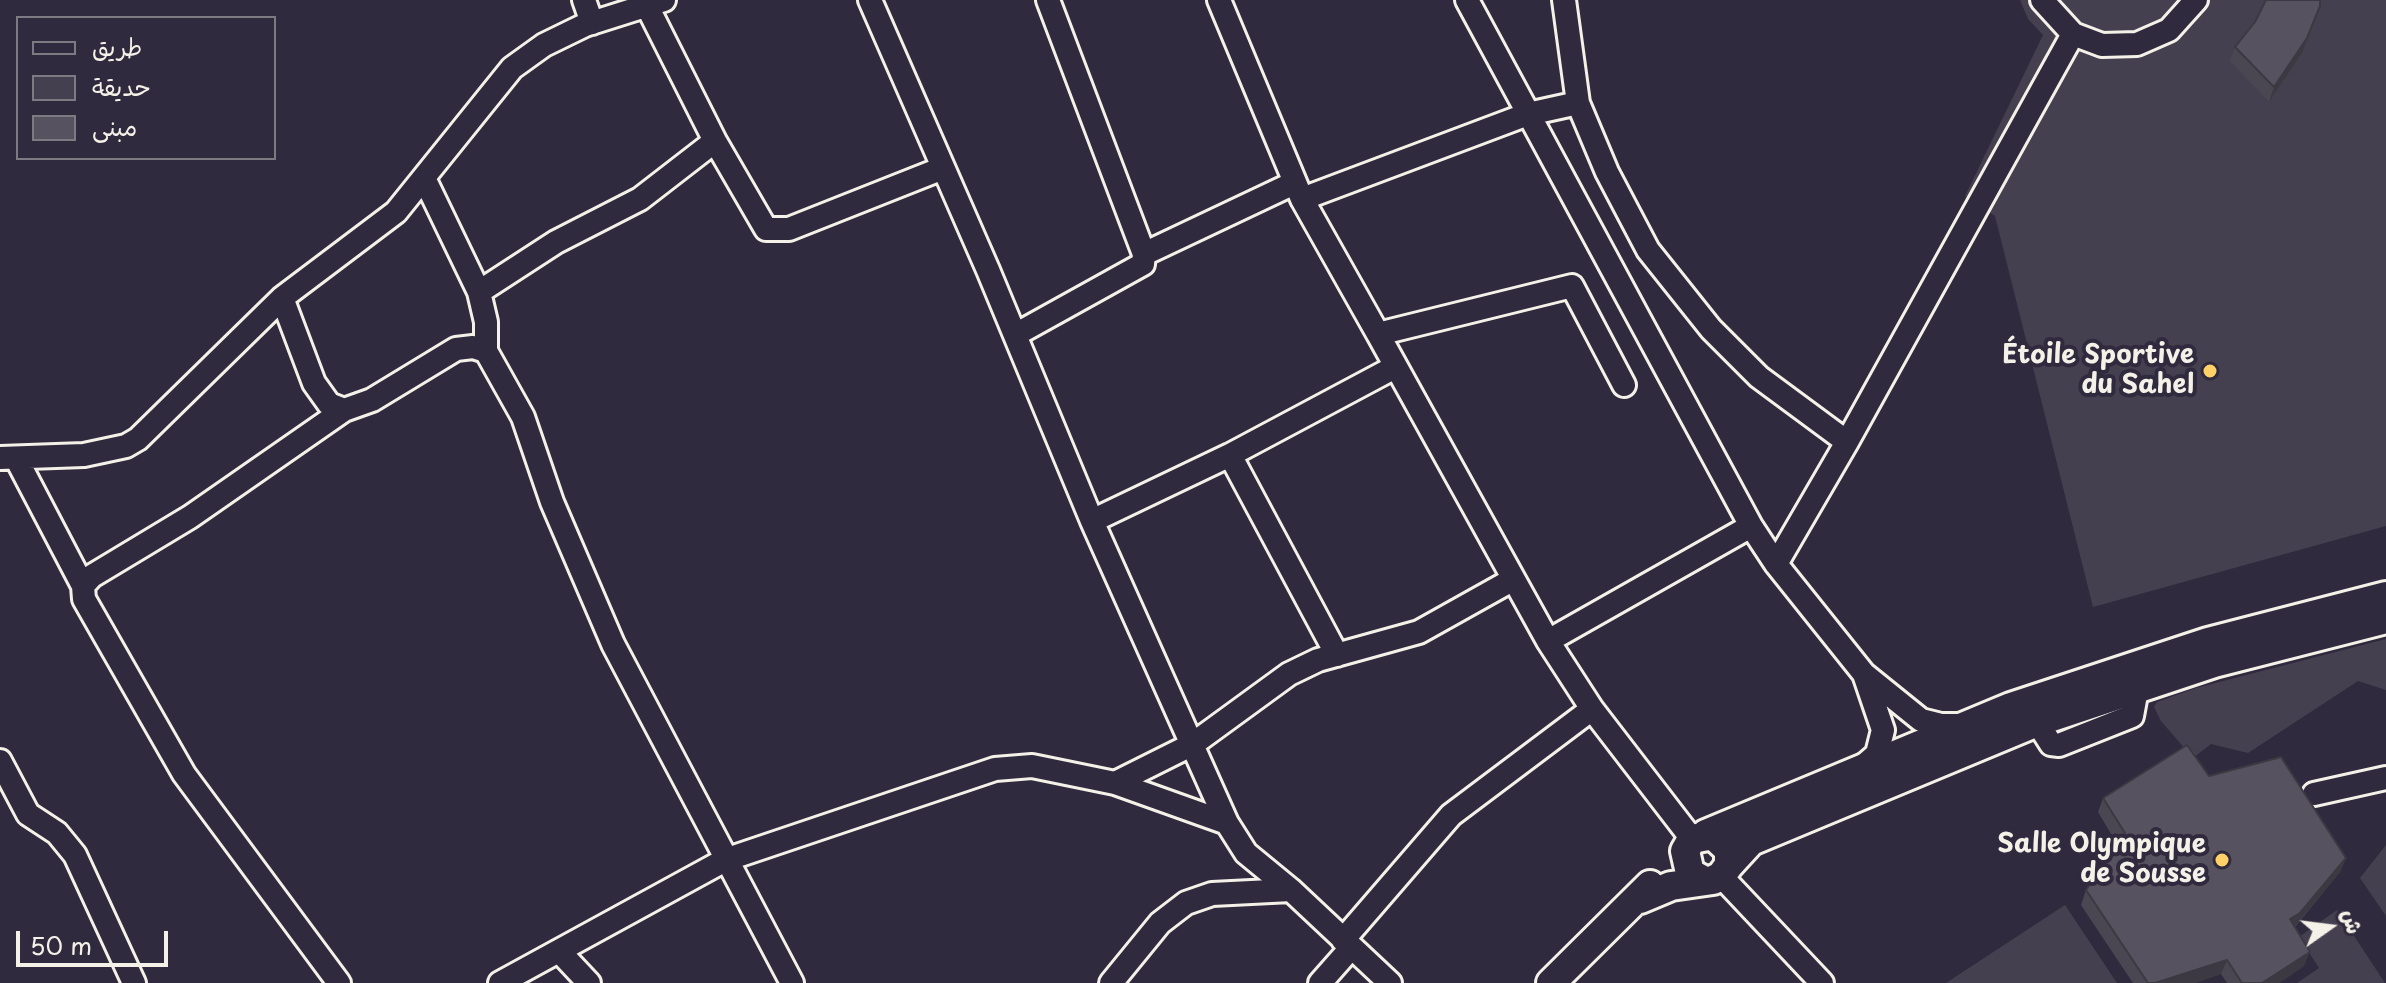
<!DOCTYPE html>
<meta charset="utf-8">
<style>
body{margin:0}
#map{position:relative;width:2386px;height:983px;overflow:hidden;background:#2f2a3d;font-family:"Playpen Sans","Playpen Sans Arabic",sans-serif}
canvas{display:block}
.legend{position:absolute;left:16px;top:16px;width:260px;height:144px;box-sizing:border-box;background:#2f2a3d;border:2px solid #7e7a81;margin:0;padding:10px 14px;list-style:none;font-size:24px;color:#f4f1e8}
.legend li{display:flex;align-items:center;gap:16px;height:40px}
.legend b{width:40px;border:2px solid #7e7a81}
.north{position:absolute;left:2290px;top:887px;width:80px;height:80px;-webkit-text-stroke:6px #2f2a3d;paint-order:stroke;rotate:76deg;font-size:22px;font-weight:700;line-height:32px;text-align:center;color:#f4f1e8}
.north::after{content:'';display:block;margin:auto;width:28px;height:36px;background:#f4f1e8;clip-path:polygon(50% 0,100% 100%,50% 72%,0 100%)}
.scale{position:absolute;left:16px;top:931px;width:152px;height:36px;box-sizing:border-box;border:4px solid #f4f1e8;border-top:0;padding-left:10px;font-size:24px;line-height:28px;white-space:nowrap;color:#f4f1e8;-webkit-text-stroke:6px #2f2a3d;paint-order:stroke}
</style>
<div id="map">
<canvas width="2386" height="983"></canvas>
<ul class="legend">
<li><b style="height:10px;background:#2f2a3d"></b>طريق</li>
<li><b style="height:22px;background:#454050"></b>حديقة</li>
<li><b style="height:22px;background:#56525f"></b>مبنى</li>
</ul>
<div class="north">ش</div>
<div class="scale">50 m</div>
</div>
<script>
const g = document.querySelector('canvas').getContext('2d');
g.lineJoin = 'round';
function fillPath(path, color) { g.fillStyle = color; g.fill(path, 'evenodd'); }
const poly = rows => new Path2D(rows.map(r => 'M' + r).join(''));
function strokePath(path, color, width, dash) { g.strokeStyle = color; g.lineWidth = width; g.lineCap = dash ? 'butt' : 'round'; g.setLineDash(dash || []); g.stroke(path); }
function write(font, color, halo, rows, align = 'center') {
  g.font = font + ' "Playpen Sans",sans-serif'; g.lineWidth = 8; g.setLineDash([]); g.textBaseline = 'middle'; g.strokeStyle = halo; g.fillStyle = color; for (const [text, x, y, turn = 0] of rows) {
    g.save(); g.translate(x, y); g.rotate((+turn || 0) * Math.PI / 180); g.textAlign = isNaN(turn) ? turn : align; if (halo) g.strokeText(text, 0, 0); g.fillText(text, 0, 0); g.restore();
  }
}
const green = poly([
 [2020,0,2386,0,2386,526,2093,607,1995,216,1965,196,2043,35,2028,19],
 [2386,639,2386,690,2358,681,2248,753,2211,744,2193,758,2161,721,2154,707,2157,702,2196,688],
 [2386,845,2386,916,2360,878],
 [2065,905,2117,983,1946,983],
 [2337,910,2385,983,2297,983,2319,968,2299,937]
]);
const minor = poly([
 [584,0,592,23],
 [870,0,988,270,1092,521],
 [1219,0,1302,199,1378,334],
 [1467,0,1751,526,1776,564,1864,674],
 [1564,0,1578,103,1607,172,1648,250,1711,329,1759,377,1847,442,1776,564],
 [2042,0,2073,34,2102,45,2137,44,2169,30,2196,0],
 [647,6,715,141,766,229,789,229,943,168],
 [425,180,479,292,486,322,486,351],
 [1302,199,1528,114,1578,103],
 [1144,254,1294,183],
 [479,292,556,242,640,199,715,141],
 [282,298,314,383,329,404,344,410,372,400,456,349,473,347,486,351,523,417,552,502,613,644,792,983],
 [1015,335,1143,264,1144,254,1048,0],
 [1624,385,1572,286,1378,334,1548,641,1592,709,1692,839],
 [1847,442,2073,34],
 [1230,455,1337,655],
 [0,458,84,455,126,446,138,439,282,298,396,212,512,68,544,45,585,25,664,0],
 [16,458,83,586],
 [1548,641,1751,526],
 [2037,722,2051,744,2059,745,2132,716,2137,689],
 [0,761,28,814,57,833,75,855,134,983],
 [1861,768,1877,754,1883,730,1864,674,1921,720,1941,725,1963,725],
 [1115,783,1193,744,1289,674,1318,660,1419,632,1512,580],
 [2314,794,2386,778],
 [1721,876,1822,983],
 [1343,940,1451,815,1592,709],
 [559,951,589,983],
 [339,983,184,774,84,599,83,586,92,576,190,517,344,410],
 [500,983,725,860,995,769,1032,766,1115,783,1227,823],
 [1111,983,1160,923,1186,903,1212,894,1291,890],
 [1320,983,1350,949],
 [1390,983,1291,890,1246,853,1227,823,1092,521,1230,455,1395,367]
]);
const major = poly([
 [1706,834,2011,707,2208,642,2386,596],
 [1729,865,1751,841,2037,722,2214,663,2386,619],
 [1640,899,1671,886,1713,880,1721,876,1729,865,1729,850,1713,835,1692,839,1685,851,1690,873,1703,880],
 [1551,983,1650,885]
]);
const wall = poly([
 [2265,0,2320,0,2302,53,2269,102,2230,61,2235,47,2255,22],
 [2209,776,2346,858,2340,872,2295,927,2304,966,2279,983,2227,983,2221,974,2195,983,2133,983,2081,905,2086,890,2117,844,2098,812,2103,798]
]);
const shadedWall = poly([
 [2320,6,2302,53,2269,102,2274,87],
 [2346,858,2340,872,2294,927,2290,919],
 [2310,952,2304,966,2279,983,2262,983],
 [2227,960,2221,974,2195,983,2155,983]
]);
const building = poly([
 [2266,0,2320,0,2320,6,2307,38,2274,87,2235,47,2255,22,2266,0],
 [2187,745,2209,776,2281,757,2346,858,2300,913,2290,919,2310,952,2262,983,2242,983,2227,960,2155,983,2148,983,2086,890,2125,833,2103,798,2187,745]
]);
const markers = [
 [2210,371,8,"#ffd166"],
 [2222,860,8,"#ffd166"]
];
const poiNames = [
 ["Étoile Sportive",2194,356],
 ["du Sahel",2194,386],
 ["Salle Olympique",2206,845],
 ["de Sousse",2206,875]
];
fillPath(green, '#454050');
strokePath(minor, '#f4f1e8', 28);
strokePath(major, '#f4f1e8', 34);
strokePath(minor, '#2f2a3d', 22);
strokePath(major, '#2f2a3d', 28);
fillPath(wall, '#4a4752');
fillPath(shadedWall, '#3c3942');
fillPath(building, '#56525f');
strokePath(building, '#3c3942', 2);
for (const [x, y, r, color] of markers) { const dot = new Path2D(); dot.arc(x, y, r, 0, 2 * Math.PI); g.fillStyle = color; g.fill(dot); strokePath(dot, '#2f2a3d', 3); }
write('bold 26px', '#f4f1e8', '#2f2a3d', poiNames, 'right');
</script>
